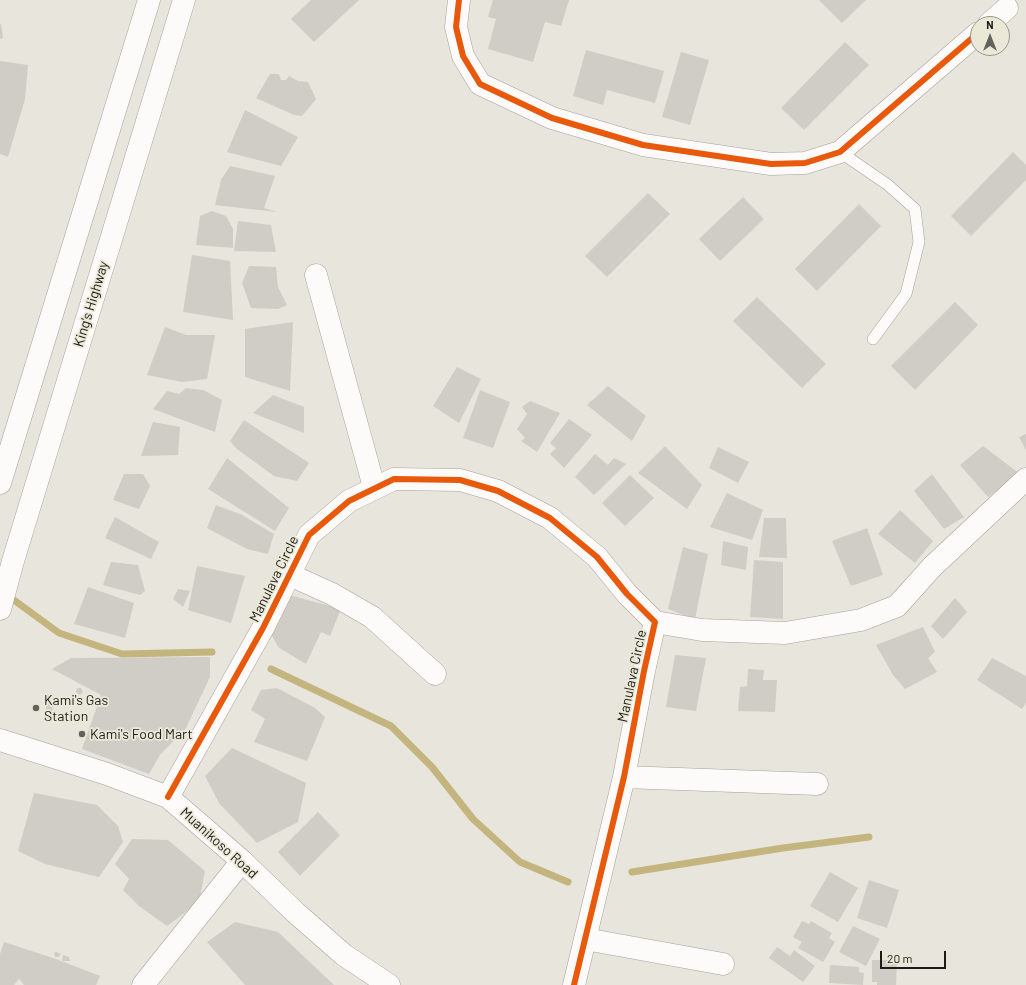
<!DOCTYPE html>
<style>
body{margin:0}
#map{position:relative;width:1026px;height:985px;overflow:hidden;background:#e8e5dc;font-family:Barlow,sans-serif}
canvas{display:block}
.north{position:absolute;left:970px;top:16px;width:40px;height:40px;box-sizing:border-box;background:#ece8d8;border:1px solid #99968a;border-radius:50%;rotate:0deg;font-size:11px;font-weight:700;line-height:16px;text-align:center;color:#1c1b15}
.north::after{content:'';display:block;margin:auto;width:14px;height:18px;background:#63625b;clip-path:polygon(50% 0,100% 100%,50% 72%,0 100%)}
.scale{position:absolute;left:880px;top:951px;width:66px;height:18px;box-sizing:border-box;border:2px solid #1c1b15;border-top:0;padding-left:5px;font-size:12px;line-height:14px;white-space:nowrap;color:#1c1b15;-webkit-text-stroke:3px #ece8d8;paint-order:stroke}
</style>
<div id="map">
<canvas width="1026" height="985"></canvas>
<div class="north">N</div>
<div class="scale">20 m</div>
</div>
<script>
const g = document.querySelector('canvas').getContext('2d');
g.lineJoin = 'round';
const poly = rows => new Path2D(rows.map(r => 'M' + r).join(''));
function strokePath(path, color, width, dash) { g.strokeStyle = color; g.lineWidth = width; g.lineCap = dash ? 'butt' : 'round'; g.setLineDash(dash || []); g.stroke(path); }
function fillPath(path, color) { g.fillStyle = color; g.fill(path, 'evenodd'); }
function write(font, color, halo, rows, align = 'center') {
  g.font = font + ' Barlow,sans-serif'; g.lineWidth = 3.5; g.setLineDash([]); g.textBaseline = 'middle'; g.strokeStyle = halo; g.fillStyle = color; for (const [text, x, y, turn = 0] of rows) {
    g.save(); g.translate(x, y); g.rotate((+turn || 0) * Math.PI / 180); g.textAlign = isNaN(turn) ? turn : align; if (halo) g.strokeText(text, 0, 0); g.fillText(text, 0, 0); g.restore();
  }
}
const stream = poly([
 [7,595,59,633,122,654,212,652],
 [271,669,391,726,432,767,473,819,520,862,568,882],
 [632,872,783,848,869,837]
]);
const building = poly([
 [311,0,359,0,314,42,291,19],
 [493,0,569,0,561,26,545,22,533,62,488,49,496,19,488,17],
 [819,0,866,0,842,23],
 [0,24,1,24,3,38,0,39],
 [845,42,869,65,804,130,781,108],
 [586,50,664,71,655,103,607,90,603,105,573,96],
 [681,52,709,60,690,125,662,117],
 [0,61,28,65,25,99,8,157,0,154],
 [270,74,279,74,281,80,286,80,289,76,298,81,308,82,316,99,302,116,294,115,256,98],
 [245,110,298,137,281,166,227,152],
 [1013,152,1026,165,1026,180,971,236,951,216],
 [230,166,275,176,264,208,277,212,215,205,221,180],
 [648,193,670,214,607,277,585,256],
 [743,197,764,219,720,261,699,239],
 [859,204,881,226,817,291,795,269],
 [212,211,226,216,233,229,233,248,196,245,200,216],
 [238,221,271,225,276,252,234,251],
 [192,255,230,261,233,320,183,312],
 [249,266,276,267,278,287,287,305,278,309,251,308,242,283],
 [757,297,826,364,802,388,733,321],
 [955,302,978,325,915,390,891,366],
 [293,322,290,391,245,377,245,329],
 [165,327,186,335,215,335,207,379,182,382,147,375],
 [457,367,481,379,459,423,433,406],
 [608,386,646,416,632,441,587,405],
 [186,388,203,390,222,400,215,432,153,409,167,391,179,394],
 [480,390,510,402,493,448,463,438],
 [273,395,304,407,304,433,253,413],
 [530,401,560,413,537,452,521,441,525,438,517,429,527,414,522,407],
 [569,419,592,435,564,468,550,454,556,448,550,443],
 [244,420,309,463,297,481,274,476,237,449,230,441],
 [153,422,180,427,178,455,141,456],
 [1026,434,1026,450,1019,437],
 [665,446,702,485,687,509,638,473],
 [983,446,1020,474,988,497,960,465],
 [718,447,749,462,738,483,709,468],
 [595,454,608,465,614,458,626,464,594,495,575,477],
 [227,458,289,508,275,531,208,489],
 [124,474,143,474,150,486,139,509,113,500],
 [932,474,964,517,944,529,914,491],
 [630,475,654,498,625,526,602,503],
 [727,493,763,510,752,540,710,527],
 [216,505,242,515,274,534,268,554,247,549,207,528],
 [900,510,933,541,915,563,878,534],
 [115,517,159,542,151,559,105,538],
 [764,518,786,518,787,558,759,557],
 [867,528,883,575,851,586,832,541],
 [723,541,748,547,746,570,721,565],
 [683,547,708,554,695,619,668,609],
 [754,560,783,562,783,619,750,617],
 [111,562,138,565,145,591,140,595,103,585],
 [197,566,245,576,231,623,188,610],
 [88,587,134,603,125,638,74,624],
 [178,589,190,591,183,607,173,599],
 [289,595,341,609,330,636,321,632,306,664,278,647,270,632],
 [955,598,967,612,943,639,931,626],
 [923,627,935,652,928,658,937,672,905,689,893,675,876,645],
 [675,655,706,658,696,711,666,707],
 [210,657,210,677,186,728,160,755,149,774,82,749,101,695,52,669,71,658],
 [992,658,1026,676,1026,703,1022,709,977,680],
 [748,669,764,670,763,680,777,680,775,712,738,711,740,687,747,686],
 [77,688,81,688,83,692,80,695,76,692],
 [277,688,315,708,325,717,307,761,254,742,265,719,251,710,261,690],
 [58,699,63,699,63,705,57,707],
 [46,704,54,704,49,719,46,719],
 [232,748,306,783,298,822,257,843,219,803,205,776],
 [34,793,97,805,118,826,123,842,99,877,45,864,18,851],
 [318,812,340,835,300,876,278,852],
 [132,839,168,840,205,871,199,902,167,926,139,906,123,890,129,879,115,864],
 [830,872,858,888,838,922,810,906],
 [869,880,899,890,887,928,857,918],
 [802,921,809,924,811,921,832,933,829,938,835,942,823,962,798,948,802,942,793,937],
 [235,922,278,932,334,985,245,985,207,942],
 [853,926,880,939,866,966,839,952],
 [4,942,56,959,100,976,96,985,24,985,19,979,14,985,0,985,0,954],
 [777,947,790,956,794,950,815,966,803,982,769,958],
 [56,952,61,954,58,957,55,957,54,953],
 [63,955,69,957,70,961,62,961],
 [872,960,897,960,896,985,877,985,877,982,872,982],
 [830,965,859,967,859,972,864,973,863,985,829,983]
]);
const service = poly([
 [840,152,888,185,915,209,919,242,906,294,873,339]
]);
const minor = poly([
 [459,0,456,27,463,56,480,84,552,118,643,145,771,164,805,163,840,152,978,33],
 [989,24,1007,8],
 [316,275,374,487],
 [288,574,332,594,372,617,435,674],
 [655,622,702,630,785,633,861,620,897,606,932,567,1026,479],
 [0,740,107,774,168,797,242,861,296,913,344,955,389,985],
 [624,777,817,784],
 [168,797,263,628,309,535,349,501,394,479,460,480,498,491,550,518,597,557,627,594,655,622,644,671,624,777,574,985],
 [585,939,723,964],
 [143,985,242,861]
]);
const trunk = poly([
 [0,483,149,0],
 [0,609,13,561,184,0]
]);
const cycleway = poly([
 [459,0,456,27,463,56,480,84,552,118,643,145,771,164,805,163,840,152,978,33],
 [168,797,263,628,309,535,349,501,394,479,460,480,498,491,550,518,597,557,627,594,655,622,644,671,624,777,574,985]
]);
const markers = [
 [36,708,4,"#63625b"],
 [82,734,4,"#63625b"]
];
const streetNames = [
 ["King's Highway",91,304,-73],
 ["Manulava Circle",274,579,-64],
 ["Manulava Circle",632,676,-78],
 ["Muanikoso Road",219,843,42]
];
const poiNames = [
 ["Kami's Gas",44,700],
 ["Station",44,716],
 ["Kami's Food Mart",90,734]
];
strokePath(stream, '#c4b47e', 7);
fillPath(building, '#cfcdc6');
strokePath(service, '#a4a29b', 12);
strokePath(minor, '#a4a29b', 23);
strokePath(trunk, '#a4a29b', 23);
strokePath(service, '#fcfbfa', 11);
strokePath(minor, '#fcfbfa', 22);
strokePath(trunk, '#fcfbfa', 22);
strokePath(cycleway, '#e8590c', 6);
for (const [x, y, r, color] of markers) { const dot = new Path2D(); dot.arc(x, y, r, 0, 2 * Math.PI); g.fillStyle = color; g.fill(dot); strokePath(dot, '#ece8d8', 1.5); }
write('14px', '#1c1b15', '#ece8d8', streetNames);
write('14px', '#1c1b15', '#ece8d8', poiNames, 'left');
</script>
